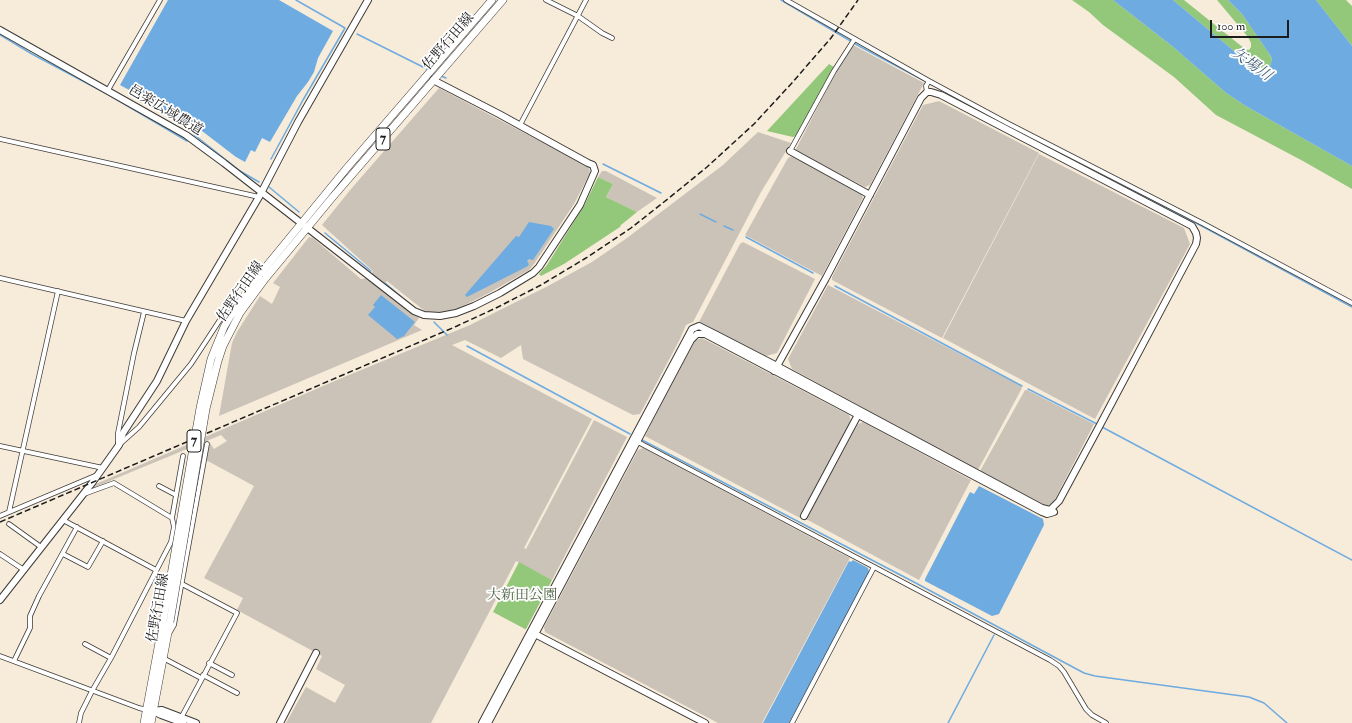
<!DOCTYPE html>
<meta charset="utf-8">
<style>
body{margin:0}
#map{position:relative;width:1352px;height:723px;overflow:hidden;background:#f7ebd9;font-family:"IM FELL Double Pica",serif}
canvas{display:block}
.scale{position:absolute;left:1210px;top:20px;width:79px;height:18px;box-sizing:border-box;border:2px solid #1c1c1c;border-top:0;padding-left:5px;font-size:12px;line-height:14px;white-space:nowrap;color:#1c1c1c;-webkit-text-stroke:3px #fff;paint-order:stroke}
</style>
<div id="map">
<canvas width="1352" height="723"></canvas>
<div class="scale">100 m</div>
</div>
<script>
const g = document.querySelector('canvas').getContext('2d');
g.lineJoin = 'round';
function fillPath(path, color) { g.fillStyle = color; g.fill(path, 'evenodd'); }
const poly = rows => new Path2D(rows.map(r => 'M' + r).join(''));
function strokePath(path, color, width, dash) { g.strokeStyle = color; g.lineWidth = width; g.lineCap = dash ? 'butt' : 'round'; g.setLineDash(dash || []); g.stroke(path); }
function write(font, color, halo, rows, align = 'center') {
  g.font = font + ' "IM FELL Double Pica","Noto Serif JP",serif'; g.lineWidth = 3.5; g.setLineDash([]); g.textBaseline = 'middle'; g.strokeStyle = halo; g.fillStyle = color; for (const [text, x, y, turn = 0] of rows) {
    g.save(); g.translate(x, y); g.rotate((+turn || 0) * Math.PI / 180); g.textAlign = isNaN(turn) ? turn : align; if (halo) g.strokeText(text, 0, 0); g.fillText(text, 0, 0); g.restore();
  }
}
const industrial = poly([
 [853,45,924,83,870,185,865,187,795,151,838,68],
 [439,88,589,167,590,173,574,204,534,264,529,270,489,293,455,310,436,313,426,312,387,281,383,285,371,275,373,271,322,225,351,189],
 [939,101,1039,153,942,338,832,280,832,277,923,105],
 [758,132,791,143,761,192,693,322,686,325,679,341,640,414,633,415,523,359,521,345,501,358,465,340,452,345,592,419,524,548,526,549,594,420,627,437,552,580,516,561,431,723,286,723,306,687,335,703,345,685,316,669,322,656,237,610,243,598,204,578,254,486,206,460,210,443,214,449,227,441,221,435,90,489,96,484,337,380,470,325,548,286,592,262,627,238,723,165],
 [1039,154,1184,228,1190,244,1095,419,943,338],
 [792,156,861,193,863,198,822,276,745,235,788,158],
 [602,171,606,171,657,198,637,212,606,197,613,184,598,177],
 [309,237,313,238,361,279,368,278,419,318,414,325,422,330,219,416,232,343,237,332,260,296,272,304,280,287,273,283],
 [743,242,815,279,777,353,766,356,699,322,740,244],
 [828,285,1021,386,1022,388,978,470,792,369,788,359],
 [702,338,849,415,851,421,800,518,645,436,693,341],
 [1025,390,1027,390,1094,424,1053,503,1047,506,980,471],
 [863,422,971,480,919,580,806,519,858,424],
 [643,448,850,558,762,723,718,723,545,632,544,627,638,450]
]);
const green = poly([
 [1072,0,1113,0,1172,46,1225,92,1244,105,1352,166,1352,189,1303,161,1216,115,1174,77,1103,25,1089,12],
 [1173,0,1184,0,1245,49,1249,50,1251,47,1251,43,1248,37,1217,0,1228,0,1242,14,1268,52,1272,59,1270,66,1267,68,1261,70,1253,67],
 [1316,0,1346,0,1352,6,1352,46],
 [829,64,834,67,796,136,793,137,767,131],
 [598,177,613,184,606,197,637,212,621,225,620,227,564,264,541,276,539,274,547,265,585,204],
 [519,562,552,580,526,629,525,629,493,612]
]);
const water = poly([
 [168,0,279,0,333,31,318,58,314,72,308,82,297,96,270,142,262,138,255,152,251,150,245,162,236,157,189,121,184,123,153,103,120,85],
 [1113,0,1173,0,1253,67,1261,70,1267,68,1270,66,1272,59,1270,55,1242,14,1228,0,1316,0,1352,46,1352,166,1244,105,1225,92,1172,46],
 [529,222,551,226,554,229,533,260,529,259,527,261,529,264,528,266,467,297,465,295,516,236,519,237],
 [381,295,415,322,404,336,397,339,368,315,375,307,373,305],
 [979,486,1043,519,1044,525,999,614,992,616,925,581,925,579,970,492,974,494],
 [853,560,868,568,869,572,789,723,763,723,849,561,851,562]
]);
const stream = poly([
 [781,0,859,46,972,106],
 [357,34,429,70],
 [0,35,32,54,109,95,187,141],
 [441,76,446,78],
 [192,133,240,171,259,182],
 [271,159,303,100,345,28,296,0],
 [603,164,661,193],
 [1089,167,1198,224,1352,307],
 [269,187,299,212],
 [700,214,716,222],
 [724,226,733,230],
 [325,233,371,271],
 [746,237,813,273],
 [385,283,412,306],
 [835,286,1022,386],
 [434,322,447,335],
 [467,346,630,434],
 [1028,389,1099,425],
 [1102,427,1352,560],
 [642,440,912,581,1084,673,1095,676,1249,697,1264,703,1287,723],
 [948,723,994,635]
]);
const street = poly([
 [546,0,578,16,602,33,612,38],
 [786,0,929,81,1007,123,1204,224,1352,303],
 [108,90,160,0],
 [927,92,926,86,929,81],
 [520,125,586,0],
 [0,139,259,197],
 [790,151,834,71,854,40],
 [0,278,186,321],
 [636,441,1050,660,1059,666,1064,672,1086,709,1092,715,1106,723],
 [118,443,118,433,134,353,144,312],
 [120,444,139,427,191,364,235,297],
 [0,446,103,468],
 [159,486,176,495],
 [9,512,58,291],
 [0,516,97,475],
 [172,518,183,456],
 [63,520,156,570],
 [9,524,41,547],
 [0,554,24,570],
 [63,554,88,567,103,541],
 [170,632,174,625,207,444],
 [85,644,111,658],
 [0,656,139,708,147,710],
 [163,658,201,678],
 [14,661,30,628,30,616,39,596,77,527],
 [209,663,232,675],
 [203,675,237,693],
 [181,718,237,613,182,584],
 [79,723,81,713,92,691,111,658,171,542,174,527,172,518,114,483,84,494],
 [792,723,874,567]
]);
const secondary = poly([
 [0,30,186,135,224,163,414,311,424,315,440,316,456,313,474,306,500,293,533,273,539,267,580,205,595,171,593,165,588,163,499,114,433,80],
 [790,151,870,195],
 [804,516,859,413],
 [0,600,92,483,119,445,123,433,157,381,186,321,259,197,298,122,368,0],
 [533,633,705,723],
 [150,711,162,710,196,723],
 [153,711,161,715,183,723],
 [280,723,316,653],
 [482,723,692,329,699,326,713,333,777,366,889,426,1042,508,1050,510,1059,501,1100,425,1196,244,1197,238,1196,233,1192,226,941,95,931,92,927,92,921,98,826,278,777,366,774,371],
 [488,723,691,340,697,334,705,334,1042,512,1047,514,1054,512]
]);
const primary = poly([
 [260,274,346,169,492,0],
 [265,279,331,199,503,0],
 [144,723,163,621],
 [151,723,170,622]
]);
const rail = poly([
 [0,522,457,326,498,307,541,285,586,258,631,228,669,198,707,167,754,124,791,84,831,38,858,0]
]);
const primaryBridge = poly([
 [163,621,200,408,211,359,224,327,234,310,260,274],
 [170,622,206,409,218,361,223,346,240,313,265,279]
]);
const shields = [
 [383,139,14],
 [194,441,14]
];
const shieldNames = [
 ["7",383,139],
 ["7",194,441]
];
const streetNames = [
 ["佐野行田線",449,42,-49],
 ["邑楽広域農道",165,111,31],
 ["佐野行田線",241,292,-55],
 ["佐野行田線",159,608,-80]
];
const parkNames = [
 ["大新田公園",522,596]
];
const waterNames = [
 ["矢場川",1251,65,36]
];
fillPath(industrial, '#cbc3b8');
fillPath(green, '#93c87a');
fillPath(water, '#6dabe0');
strokePath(stream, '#6dabe0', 1.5);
strokePath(street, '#3d3b38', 5.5);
strokePath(secondary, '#3d3b38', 8);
strokePath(primary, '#3d3b38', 8);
strokePath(street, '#fff', 4);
strokePath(secondary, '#fff', 6);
strokePath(primary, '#fff', 7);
strokePath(rail, '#1c1c1c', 1.5, [6, 3]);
strokePath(primaryBridge, '#3d3b38', 8, []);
strokePath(primaryBridge, '#fff', 7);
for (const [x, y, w] of shields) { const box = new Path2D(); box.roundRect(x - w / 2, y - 11, w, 22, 3); g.fillStyle = '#fff'; g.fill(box); strokePath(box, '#1c1c1c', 1); }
write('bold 13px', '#1c1c1c', null, shieldNames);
write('14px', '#1c1c1c', '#fff', streetNames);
write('14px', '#4c6142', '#fff', parkNames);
write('italic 15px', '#405c74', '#fff', waterNames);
</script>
